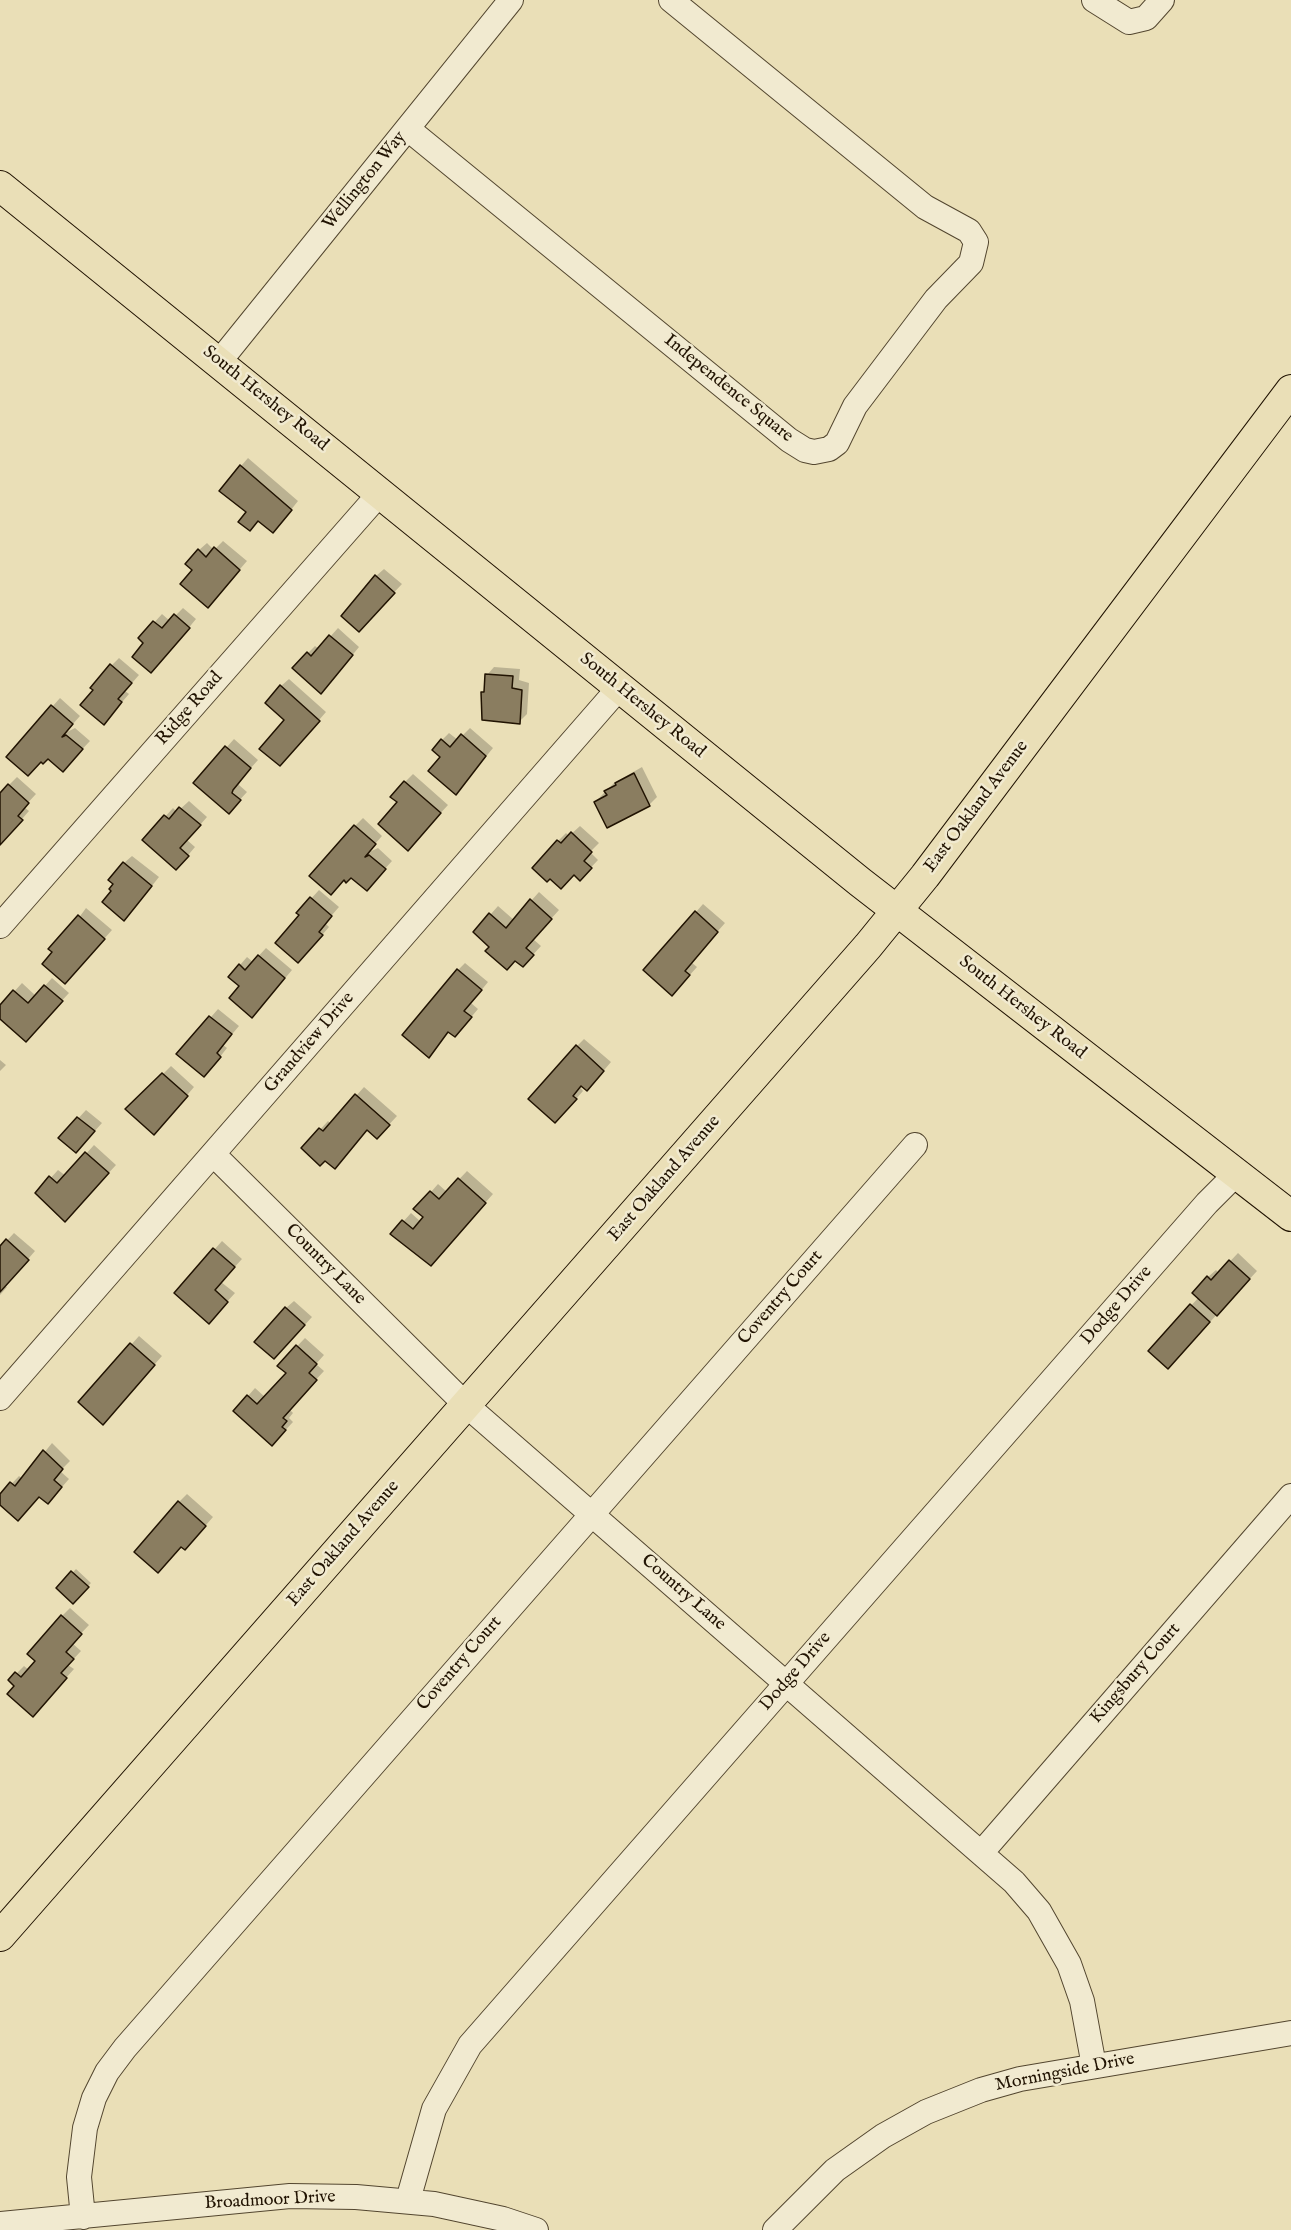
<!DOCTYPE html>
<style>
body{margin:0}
canvas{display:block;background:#eadfb7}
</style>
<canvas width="1291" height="2230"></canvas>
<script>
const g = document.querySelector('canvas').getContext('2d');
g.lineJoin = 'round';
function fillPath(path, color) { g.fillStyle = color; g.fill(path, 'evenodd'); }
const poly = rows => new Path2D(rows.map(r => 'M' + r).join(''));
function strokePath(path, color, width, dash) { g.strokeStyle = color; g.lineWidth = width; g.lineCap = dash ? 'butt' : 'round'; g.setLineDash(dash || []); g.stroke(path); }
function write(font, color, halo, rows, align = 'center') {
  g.font = font + ' "IM FELL English",serif'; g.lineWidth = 5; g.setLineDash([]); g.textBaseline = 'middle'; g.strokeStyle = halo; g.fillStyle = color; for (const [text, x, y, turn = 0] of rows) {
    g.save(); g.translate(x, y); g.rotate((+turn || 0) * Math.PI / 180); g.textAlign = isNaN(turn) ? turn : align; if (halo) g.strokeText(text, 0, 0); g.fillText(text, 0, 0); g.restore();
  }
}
const shadow = poly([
 [248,458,298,501,280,524,259,520,248,512,241,466],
 [223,541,247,561,215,598,194,570,199,550,207,543,214,550],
 [384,569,402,584,366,622,376,576],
 [183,608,196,619,159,664,140,638,162,614,170,621],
 [338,628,359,647,329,684,308,653,315,646,319,649],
 [119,658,139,675,125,691,129,694,104,723,112,665],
 [494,667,520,669,519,680,529,683,527,714,519,722,483,693,487,675],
 [289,679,326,712,287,757,286,720,281,686],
 [60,698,80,716,65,733,75,728,90,741,70,762,48,757,8,756],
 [470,728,493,748,463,785,442,740,449,733,458,740],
 [234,739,258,760,240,780,239,785,247,792,236,804,195,783],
 [642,767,657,797,649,805,595,802,614,783],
 [413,774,448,805,415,841,399,802,405,782],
 [17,777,36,794,24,807,29,811,8,835,0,794],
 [189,801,207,817,187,840,195,847,184,860,144,840,173,808,177,812],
 [363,818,382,836,367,853,378,848,392,861,374,881,351,876,344,879,355,826],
 [580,826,599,843,590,852,598,860,580,879,558,841,566,833,569,836],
 [132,856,159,877,131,912,113,891,124,863],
 [319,890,339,907,325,923,329,927,306,954,301,915,298,913],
 [539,892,559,910,533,939,541,946,530,958,516,959,491,947,475,932,498,906,514,920],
 [703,904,725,923,691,962,697,967,680,986,696,912],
 [86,908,112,930,72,975,54,952],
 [266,948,292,970,260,1008,241,986,240,965,247,957,253,962],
 [465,963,488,982,471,1003,478,1009,462,1028,458,970],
 [52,978,69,993,33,1032,0,1017,0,1007,22,983,36,996],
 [218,1009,239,1026,223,1045,227,1048,212,1067,179,1054],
 [584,1039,611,1062,594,1082,582,1085,580,1087,583,1091,563,1114,577,1046],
 [0,1060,6,1065,0,1071],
 [171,1066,194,1087,162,1125,128,1109],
 [364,1087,397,1116,385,1129,368,1129,335,1167,325,1159,303,1148,328,1121,331,1124],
 [86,1110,102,1123,83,1144,60,1138],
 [94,1145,116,1165,73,1212,37,1193,58,1170,66,1176],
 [467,1171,493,1194,438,1256,392,1234,411,1213,421,1222,426,1217,431,1192,438,1184,447,1192],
 [14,1233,35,1251,5,1286,7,1287,0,1295,0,1248],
 [222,1241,242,1259,221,1282,235,1293,216,1314,176,1293],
 [1238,1253,1257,1271,1175,1360,1150,1351,1199,1297,1208,1277,1216,1270,1219,1273],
 [294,1301,312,1317,282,1350,286,1308],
 [139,1336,162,1356,110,1415,80,1402],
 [305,1338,324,1355,316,1364,324,1371,289,1409,293,1413,289,1418,293,1422,280,1436,248,1396,255,1388,265,1397,288,1373,279,1365],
 [52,1443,70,1461,60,1471,69,1479,55,1495,0,1503,0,1496,19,1476,23,1479],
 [187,1494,213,1517,193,1540,179,1502],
 [76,1569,91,1583,73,1602,58,1588],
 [70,1608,89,1625,72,1643,81,1651,68,1665,74,1669,40,1707,10,1680,24,1666,29,1670,37,1661,62,1616]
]);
const building = poly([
 [240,465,292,510,273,533,258,521,250,531,238,522,246,512,219,491,240,465],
 [214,547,240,570,208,608,180,584,192,570,185,564,198,549,206,557,214,547],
 [375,575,395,593,359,632,341,616,375,575],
 [174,614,190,628,151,673,132,657,143,643,138,638,153,621,162,628,174,614],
 [329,635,353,655,321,694,292,668,307,652,311,656,329,635],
 [110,664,132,683,118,699,122,702,104,725,80,705,93,690,90,688,110,664],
 [485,674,513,676,512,688,522,690,520,724,482,720,481,692,484,692,485,674],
 [280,685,320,721,280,766,259,749,284,720,265,703,280,685],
 [51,705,73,724,62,737,66,735,83,749,63,772,48,759,43,764,41,762,28,776,6,757,51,705],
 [461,734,486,756,456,795,428,771,440,757,432,750,441,739,450,747,461,734],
 [225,746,251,768,233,790,232,793,241,800,229,814,193,783,225,746],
 [634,773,650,806,607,828,594,802,607,795,604,791,616,785,615,783,634,773],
 [404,781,441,813,408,851,378,824,397,802,390,797,404,781],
 [8,784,29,803,18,816,23,820,0,845,0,793,8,784],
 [179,807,201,825,180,848,189,856,176,870,142,840,164,815,169,819,179,807],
 [354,825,376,844,365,857,369,855,386,869,367,891,351,878,346,883,344,880,331,895,309,876,354,825],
 [571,832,592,852,584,861,592,868,580,881,574,875,561,889,550,879,547,882,532,868,557,840,561,843,571,832],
 [123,862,152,886,124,921,102,902,111,891,109,889,113,884,108,880,123,862],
 [310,897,332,916,319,932,323,935,298,963,275,943,299,915,296,913,310,897],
 [530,899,552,919,526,948,534,955,523,967,515,961,507,970,485,951,489,947,473,932,489,913,506,928,530,899],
 [695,911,718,932,685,971,690,975,672,996,643,970,695,911],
 [78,915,105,939,65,984,42,964,52,952,48,949,78,915],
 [258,955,285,978,252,1018,229,998,239,986,228,977,239,964,245,970,258,955],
 [457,969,482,990,464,1011,472,1017,455,1037,448,1032,429,1058,402,1035,457,969],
 [44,985,63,1001,26,1042,0,1019,0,1005,13,990,28,1003,44,985],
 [209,1016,232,1034,217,1053,221,1057,204,1077,176,1054,209,1016],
 [576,1045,604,1071,587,1091,581,1086,573,1096,577,1099,555,1123,528,1099,576,1045],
 [162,1073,188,1096,154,1135,125,1109,162,1073],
 [355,1094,390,1125,377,1139,367,1130,335,1169,325,1161,320,1166,301,1148,319,1128,323,1131,355,1094],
 [77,1117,95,1131,76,1153,58,1138,77,1117],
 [85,1152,109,1173,65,1222,35,1193,49,1176,57,1183,85,1152],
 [458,1178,486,1203,431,1266,390,1234,402,1220,413,1229,423,1217,413,1209,430,1191,439,1199,458,1178],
 [6,1239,29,1260,0,1292,0,1246,6,1239],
 [213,1248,235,1267,215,1290,228,1302,209,1324,174,1293,213,1248],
 [1229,1260,1250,1279,1217,1316,1192,1293,1207,1276,1211,1280,1229,1260],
 [1190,1304,1210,1322,1168,1369,1148,1351,1190,1304],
 [285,1307,305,1325,274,1359,254,1342,285,1307],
 [130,1343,155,1365,103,1425,78,1402,130,1343],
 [296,1345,317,1364,309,1373,317,1380,283,1418,287,1421,282,1427,286,1430,272,1446,233,1411,247,1395,257,1404,286,1373,277,1366,296,1345],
 [43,1450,63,1469,54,1480,62,1487,48,1504,39,1497,18,1521,0,1505,0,1494,10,1482,15,1486,43,1450],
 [178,1501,206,1526,185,1550,181,1547,158,1573,134,1552,178,1501],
 [71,1571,89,1587,73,1604,56,1588,71,1571],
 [61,1615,82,1634,66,1652,74,1659,61,1673,67,1678,33,1717,7,1694,14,1686,8,1680,15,1672,21,1677,35,1661,27,1654,61,1615]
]);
const minor = poly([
 [1094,0,1129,22,1146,18,1162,0],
 [408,129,789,440,805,450,814,452,829,449,837,443,855,406,936,299,971,263,976,242,969,231,925,207,671,0],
 [219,362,511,0],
 [0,926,381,492],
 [213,1154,466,1405,1014,1882,1039,1911,1069,1964,1082,2001,1094,2066],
 [0,1398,619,688],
 [982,1852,1291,1496],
 [408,2200,434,2109,470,2045,1207,1203,1236,1174],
 [83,2217,79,2177,85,2128,94,2098,107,2072,125,2048,915,1145],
 [0,2224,290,2196,356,2197,434,2204,503,2219,536,2230],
 [775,2230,835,2170,883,2136,926,2112,981,2090,1020,2079,1291,2033]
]);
const major = poly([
 [0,186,860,882,1291,1216],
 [0,1936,868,946,925,876,1291,390]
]);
const streetNames = [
 ["Wellington Way",365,181,-51],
 ["Independence Square",728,389,39],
 ["South Hershey Road",265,399,39],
 ["South Hershey Road",642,706,39],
 ["Ridge Road",190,709,-49],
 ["East Oakland Avenue",977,807,-53],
 ["South Hershey Road",1022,1008,38],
 ["Grandview Drive",310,1043,-49],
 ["East Oakland Avenue",665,1179,-49],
 ["Country Lane",325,1265,45],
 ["Coventry Court",781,1298,-49],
 ["Dodge Drive",1117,1306,-49],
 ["East Oakland Avenue",344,1544,-49],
 ["Country Lane",683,1593,41],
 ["Coventry Court",460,1664,-49],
 ["Dodge Drive",796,1672,-49],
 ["Kingsbury Court",1136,1674,-49],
 ["Morningside Drive",1065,2073,-11],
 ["Broadmoor Drive",270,2201,-3]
];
fillPath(shadow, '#0003');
fillPath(building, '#8a7d60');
strokePath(building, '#211302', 1.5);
strokePath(minor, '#53462f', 26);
strokePath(major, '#211302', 32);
strokePath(minor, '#f1ead0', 24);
strokePath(major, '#eadfb7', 30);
write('18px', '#211302', '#f1ead0', streetNames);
</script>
